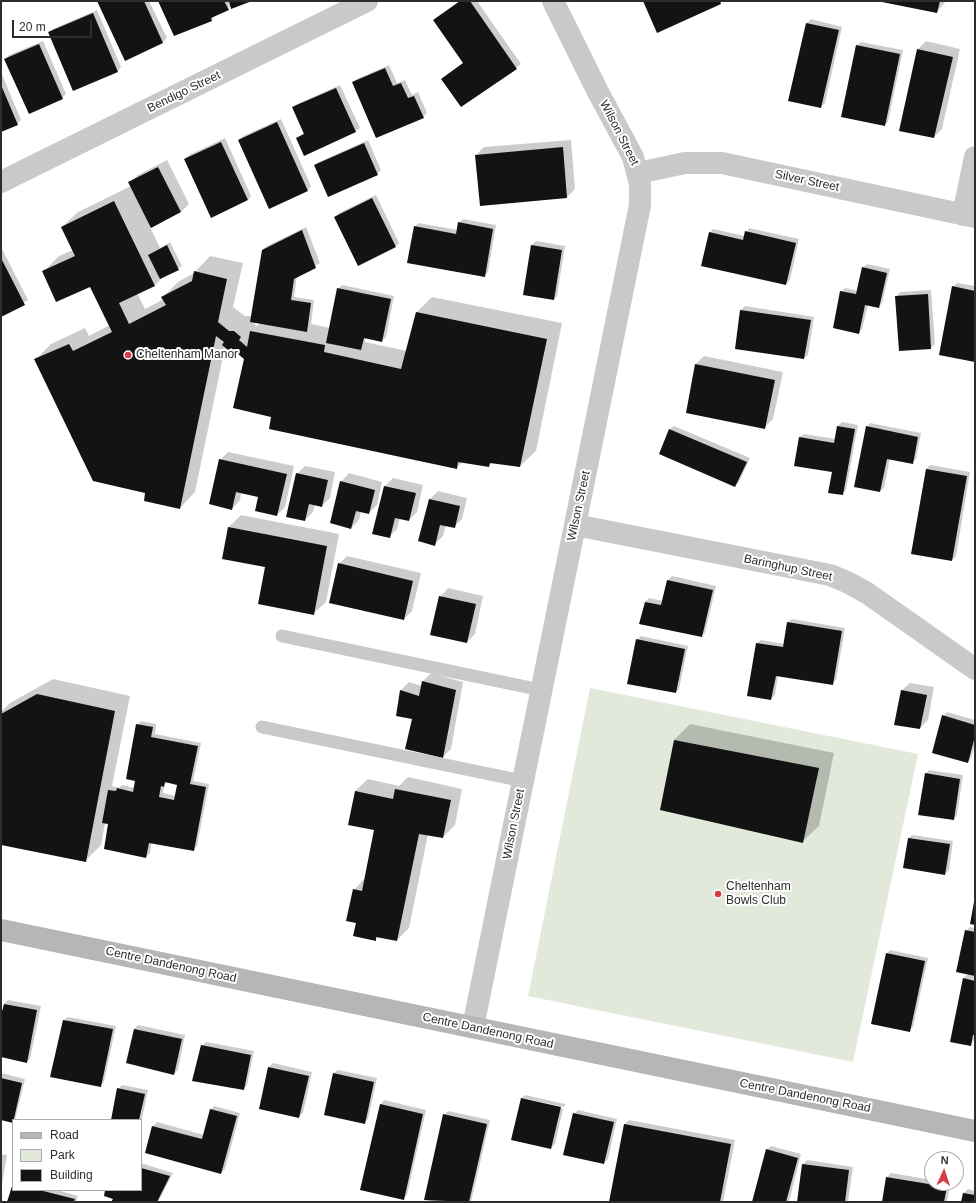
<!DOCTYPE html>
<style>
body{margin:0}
#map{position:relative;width:976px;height:1203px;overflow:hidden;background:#fff;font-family:Arial,sans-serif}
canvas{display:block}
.frame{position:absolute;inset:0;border:2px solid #2c2c2c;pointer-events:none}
.legend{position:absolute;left:12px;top:1119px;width:130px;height:72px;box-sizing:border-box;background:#fff;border:1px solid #ababab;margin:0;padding:5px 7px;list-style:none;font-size:12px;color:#2c2c2c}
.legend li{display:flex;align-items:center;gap:8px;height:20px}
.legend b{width:20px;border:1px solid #ababab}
.north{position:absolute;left:924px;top:1151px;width:40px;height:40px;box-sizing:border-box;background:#fff;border:1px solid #ababab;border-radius:50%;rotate:3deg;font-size:11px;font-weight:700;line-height:16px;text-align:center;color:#2c2c2c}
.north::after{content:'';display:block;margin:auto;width:14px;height:18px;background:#d53c43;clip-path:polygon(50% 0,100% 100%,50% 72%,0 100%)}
.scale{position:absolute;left:12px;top:20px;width:80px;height:18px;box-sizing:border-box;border:2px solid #2c2c2c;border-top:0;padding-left:5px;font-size:12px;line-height:14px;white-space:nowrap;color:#2c2c2c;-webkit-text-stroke:3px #fff;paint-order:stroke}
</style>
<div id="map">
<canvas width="976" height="1203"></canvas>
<div class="frame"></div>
<ul class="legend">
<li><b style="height:5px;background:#b6b6b6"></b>Road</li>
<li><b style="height:11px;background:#e2e9db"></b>Park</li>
<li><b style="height:11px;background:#131313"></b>Building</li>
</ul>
<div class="north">N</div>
<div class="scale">20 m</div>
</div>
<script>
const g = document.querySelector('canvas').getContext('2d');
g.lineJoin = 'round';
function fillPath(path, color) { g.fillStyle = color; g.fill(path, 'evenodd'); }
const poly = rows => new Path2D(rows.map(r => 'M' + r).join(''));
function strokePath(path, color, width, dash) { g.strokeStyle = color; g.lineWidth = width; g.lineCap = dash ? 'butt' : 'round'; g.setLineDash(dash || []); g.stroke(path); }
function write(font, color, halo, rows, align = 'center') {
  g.font = font + ' Arial,sans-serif'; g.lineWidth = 4; g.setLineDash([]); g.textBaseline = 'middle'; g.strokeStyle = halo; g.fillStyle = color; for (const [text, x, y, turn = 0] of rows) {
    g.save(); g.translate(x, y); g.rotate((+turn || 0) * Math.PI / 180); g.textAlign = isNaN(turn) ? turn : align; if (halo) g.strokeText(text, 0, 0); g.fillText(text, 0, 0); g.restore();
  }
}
const green = poly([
 [590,688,918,754,853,1062,528,996]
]);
const shadow = poly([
 [99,1,149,1,167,38,163,42,125,60],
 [159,1,249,1,231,6,215,15,212,20],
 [460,1,477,1,521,64,461,106,442,79,464,63,434,20],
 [878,1,946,1,937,12],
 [97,10,121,67,118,71,73,89,49,33,53,29],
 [811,19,842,27,825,103,821,107,807,23],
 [43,41,66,94,62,98,6,59,9,55],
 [926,41,960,49,942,129,934,137,900,130,918,49],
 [861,42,903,50,888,122,884,125,857,45],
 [389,65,397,83,405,80,412,95,418,92,427,113,423,117,353,82,357,79],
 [1,72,21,120,17,124,1,131],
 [340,85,360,128,356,131,304,154,297,138,304,133,293,108,297,104],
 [281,119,311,186,308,190,239,140,243,136],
 [225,138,251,196,248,200,185,159,189,155],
 [368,140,381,170,377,174,316,165,319,162],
 [571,140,575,189,567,197,476,155,484,147],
 [167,160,189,204,181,212,150,227,160,248,170,242,182,266,163,277,155,285,137,293,145,309,164,299,163,297,178,282,194,273,210,256,243,263,233,307,245,316,250,316,252,317,263,250,267,246,306,227,320,263,297,276,294,297,314,300,311,324,330,328,338,289,342,285,394,296,386,337,382,341,366,337,365,342,407,351,416,313,432,297,562,323,536,451,520,466,493,462,488,466,463,462,456,468,273,416,245,358,231,347,225,347,195,492,180,508,146,493,36,359,51,344,85,328,89,336,110,325,90,286,43,272,59,256,73,250,62,227,78,212,131,186,129,183,138,175],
 [255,322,260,323,257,326,254,323],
 [376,195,399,243,396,246,335,217,339,213],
 [463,219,496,225,488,272,484,276,415,227,418,223,458,230,459,223],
 [749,228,799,239,790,280,786,284,710,233,713,229,745,236],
 [536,241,565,246,557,296,554,299,524,294,532,245],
 [1,247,28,300,1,316],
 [867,264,890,269,882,303,879,307,868,305,862,329,859,333,841,292,845,288,858,291,863,268],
 [957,283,975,286,975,361,953,287],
 [931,290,935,344,931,348,900,350,897,296,900,292],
 [745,306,814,317,808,355,804,358,741,310],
 [704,356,783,372,773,419,765,427,696,364],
 [842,422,858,425,846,490,842,494,833,471,800,437,804,434,836,439,838,426],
 [870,423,921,433,916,459,912,463,890,458,884,488,880,491,867,427],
 [674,426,750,458,739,482,735,486,660,454,670,429],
 [228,452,294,466,285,507,277,515,259,496,241,493,240,500,232,509,220,460],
 [930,465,970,472,956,556,952,560,912,553,926,469],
 [305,466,335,472,330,498,322,506,315,504,313,512,305,520,297,474],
 [349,473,382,482,377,505,369,513,361,511,359,520,351,528,341,482],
 [393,478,423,485,417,512,409,520,400,518,397,529,389,537,373,533,385,486],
 [438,491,467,498,462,519,454,527,446,525,443,536,435,544,420,540,430,499],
 [241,515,339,534,326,602,313,614,229,527],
 [347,556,421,573,412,611,404,619,339,564],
 [672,576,716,586,705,633,701,636,641,623,645,602,649,598,663,601,668,580],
 [448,588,483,596,475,634,467,642,440,597],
 [792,619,845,628,836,680,832,684,778,675,775,695,771,699,757,643,761,640,784,644,788,622],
 [641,636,688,646,679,689,676,692,637,640],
 [431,673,463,682,451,749,443,757,413,718,397,715,401,690,409,682,422,686,423,681],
 [53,679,130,696,112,786,119,788,122,785,135,788,137,725,141,721,156,724,155,734,201,743,193,781,209,784,197,846,193,850,152,842,150,853,146,857,110,824,105,823,101,845,85,861,1,844,1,712,10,703],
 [168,782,179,784,176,796,163,793,164,785],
 [910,683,934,687,928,720,920,728,901,691],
 [947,712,975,720,975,744,971,758,968,762,943,716],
 [690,724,834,753,819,826,803,841,674,740],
 [929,770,963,775,957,815,954,819,926,774],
 [408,777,462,789,455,825,443,837,428,834,409,928,397,940,378,937,375,940,357,922,354,890,365,878,375,829,355,791,368,779,399,786],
 [912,835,953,841,949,870,945,874,908,839],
 [970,927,975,928,975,1038,971,1045,963,979,969,973,966,931],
 [890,950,928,958,913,1027,909,1031,887,954],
 [8,1000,41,1006,30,1059,26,1062,1,1056,1,1020,4,1004],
 [68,1017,116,1026,104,1082,100,1086,64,1020],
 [138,1025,185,1035,178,1070,174,1074,127,1063,134,1029],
 [206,1042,254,1051,247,1085,243,1089,202,1046],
 [273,1063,312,1072,303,1113,299,1117,269,1067],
 [338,1070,377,1078,368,1119,364,1123,334,1073],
 [1,1073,25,1079,15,1120,1,1119],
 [122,1085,148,1090,141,1123,141,1120,112,1120,118,1089],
 [525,1095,565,1104,564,1107,523,1098,523,1100,563,1109,555,1144,551,1148,521,1099],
 [384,1100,426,1110,407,1195,403,1199,381,1104],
 [214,1106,240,1113,225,1169,221,1173,146,1153,153,1126,157,1122,204,1135,211,1110],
 [578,1110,617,1119,608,1159,604,1163,574,1114],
 [448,1111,490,1120,471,1202,436,1202,425,1200,444,1115],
 [629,1120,735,1140,723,1202,610,1202,625,1124],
 [771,1146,801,1154,789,1202,753,1202,767,1150],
 [1,1154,7,1155,1,1190],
 [807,1160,853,1167,848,1202,798,1202,803,1164],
 [141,1163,173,1173,158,1202,112,1202,114,1199,106,1190,141,1190],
 [891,1173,932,1180,932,1183,950,1184,947,1202,883,1202,887,1177],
 [13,1185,13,1190,57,1190,78,1196,76,1202,8,1202],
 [968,1189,975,1191,975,1202,962,1202,964,1193]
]);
const building = poly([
 [97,1,144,1,163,43,125,61],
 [158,1,224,1,229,10,211,18,212,21,174,36],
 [229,1,252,1,231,9],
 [460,1,470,1,517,69,461,107,441,79,463,63,433,20],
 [643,1,720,1,721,4,657,33],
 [877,1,940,1,937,13],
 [93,13,118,72,73,91,48,32],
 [806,23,839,30,821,108,788,101],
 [39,44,63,99,29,114,4,59],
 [856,45,900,54,885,126,841,117],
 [917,49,953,57,934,138,899,131],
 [385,68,393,86,401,83,408,98,414,96,424,118,376,138,352,82],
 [1,85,18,125,1,132],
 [336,88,356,132,304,156,296,138,304,134,292,107],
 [277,122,308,191,269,209,238,140],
 [221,142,248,200,211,218,184,159],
 [364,143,378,175,328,197,314,165],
 [563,147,567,198,480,206,475,155],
 [158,167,181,212,151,228,128,182],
 [372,198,396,247,358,266,334,217],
 [114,201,155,286,119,303,129,324,166,305,161,297,192,281,194,271,227,279,218,322,229,331,234,331,241,337,239,340,247,347,250,331,325,345,324,352,401,369,416,312,547,339,520,467,490,463,489,467,458,462,457,469,269,429,271,417,233,408,244,359,231,348,229,351,222,345,224,342,216,336,180,509,144,501,145,493,93,481,34,359,69,344,73,351,112,332,90,287,56,302,42,271,75,256,61,227],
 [458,222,493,229,485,277,407,263,414,226,456,234],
 [302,230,316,268,294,279,291,300,311,303,307,332,250,322,262,250],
 [745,231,796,243,786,285,701,266,709,232,743,240],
 [167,245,179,270,160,279,148,255],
 [531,245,562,250,554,300,523,295],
 [1,258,25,305,1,317],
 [862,267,887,273,879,308,865,305,859,334,833,328,840,291,856,294],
 [952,286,975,291,975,362,939,355],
 [337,288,391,299,382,342,364,338,361,350,326,343],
 [928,294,931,349,899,351,895,296],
 [740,310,811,320,804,359,735,349],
 [695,364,775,380,765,429,686,413],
 [837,426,855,429,843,495,828,493,832,472,794,466,799,437,834,443],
 [866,426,918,437,913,464,887,459,880,492,854,487],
 [669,429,747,462,735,487,659,454],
 [219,459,287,474,277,516,255,511,258,497,236,492,232,510,209,504],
 [926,469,967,476,952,561,911,554],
 [296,473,328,480,322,507,309,504,305,521,286,517],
 [340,481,375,490,369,514,356,511,351,529,330,523],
 [384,486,416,493,409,521,395,518,390,538,372,534],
 [429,499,460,506,455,528,440,525,435,546,418,541],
 [228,527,327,546,314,615,258,604,265,567,222,559],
 [338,563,413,581,404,620,329,603],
 [667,580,713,590,702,637,639,624,645,602,661,605],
 [439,596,476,604,467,643,430,635],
 [787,622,842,631,833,685,776,676,771,700,747,696,756,643,783,647],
 [636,639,685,649,676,693,627,684],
 [422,681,456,690,443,758,405,749,412,719,396,716,400,690,419,696],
 [901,690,927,695,920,729,894,725],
 [37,694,115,711,86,862,1,845,1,714],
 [942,715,975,725,975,736,968,763,932,753],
 [136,724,153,727,151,737,198,746,190,784,206,787,194,851,149,843,146,858,104,849,108,824,102,823,108,790,116,791,117,788,133,792,135,781,126,779],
 [165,782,177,785,174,800,159,797,161,786,164,787],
 [674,740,819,768,803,843,660,810],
 [925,773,960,779,954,820,918,815],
 [395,789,451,800,443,838,419,834,397,941,376,937,376,941,353,936,356,923,346,921,353,889,362,891,374,830,348,825,355,791,393,799],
 [908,838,950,844,945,875,903,868],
 [974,902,975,902,975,925,970,924],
 [965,930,975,932,975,976,956,972],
 [886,953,925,961,910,1032,871,1024],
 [963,978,975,981,975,1035,973,1035,971,1046,950,1042],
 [4,1004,37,1010,27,1063,1,1057,1,1015],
 [63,1020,113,1029,101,1087,50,1077],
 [134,1029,182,1039,174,1075,126,1063],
 [201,1045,251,1055,244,1090,192,1081],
 [268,1067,309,1076,299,1118,259,1109],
 [333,1073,374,1082,365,1124,324,1115],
 [1,1078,22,1083,13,1123,1,1120],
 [117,1088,145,1094,139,1120,111,1120],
 [521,1098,561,1107,551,1149,511,1140],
 [380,1104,423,1114,404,1200,360,1190],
 [210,1109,237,1116,221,1174,145,1153,152,1126,202,1139],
 [573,1113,614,1122,604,1164,563,1155],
 [443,1114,487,1124,469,1202,424,1200],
 [624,1124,731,1144,720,1202,609,1202],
 [766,1149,798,1158,786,1202,752,1202],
 [802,1164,849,1170,845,1202,797,1202],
 [141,1168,170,1176,157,1202,111,1202,113,1199,104,1196,105,1190,141,1190],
 [886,1177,947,1187,944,1202,882,1202],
 [13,1183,13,1190,39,1190,75,1199,74,1202,7,1202],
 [963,1193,975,1195,975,1202,961,1202]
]);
const lane = poly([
 [282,636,541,690],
 [262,727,523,781]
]);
const street = poly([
 [638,173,685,163,722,163,975,217],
 [1,182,367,1],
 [963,215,975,157],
 [575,525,830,575,847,582,867,593,975,669],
 [473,1027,640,205,640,184,633,157,598,92,553,1]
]);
const secondary = poly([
 [1,930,975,1131]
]);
const markers = [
 [128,355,4,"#d53c43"],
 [718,894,4,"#d53c43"]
];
const streetNames = [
 ["Bendigo Street",184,92,-26],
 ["Wilson Street",619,133,63],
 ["Silver Street",807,181,12],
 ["Wilson Street",579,506,-78],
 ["Baringhup Street",788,568,12],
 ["Wilson Street",514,824,-79],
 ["Centre Dandenong Road",171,965,12],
 ["Centre Dandenong Road",488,1031,12],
 ["Centre Dandenong Road",805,1096,11]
];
const poiNames = [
 ["Cheltenham Manor",136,355],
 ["Cheltenham",726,887],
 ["Bowls Club",726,901]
];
fillPath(green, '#e2e9db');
fillPath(shadow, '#0003');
fillPath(building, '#131313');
strokePath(lane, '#c9c9c9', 13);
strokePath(street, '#c9c9c9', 22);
strokePath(secondary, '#b6b6b6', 22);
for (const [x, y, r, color] of markers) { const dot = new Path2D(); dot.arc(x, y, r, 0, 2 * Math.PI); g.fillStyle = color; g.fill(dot); strokePath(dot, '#fff', 1.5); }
write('12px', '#2c2c2c', '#fff', streetNames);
write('12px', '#2c2c2c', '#fff', poiNames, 'left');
</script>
